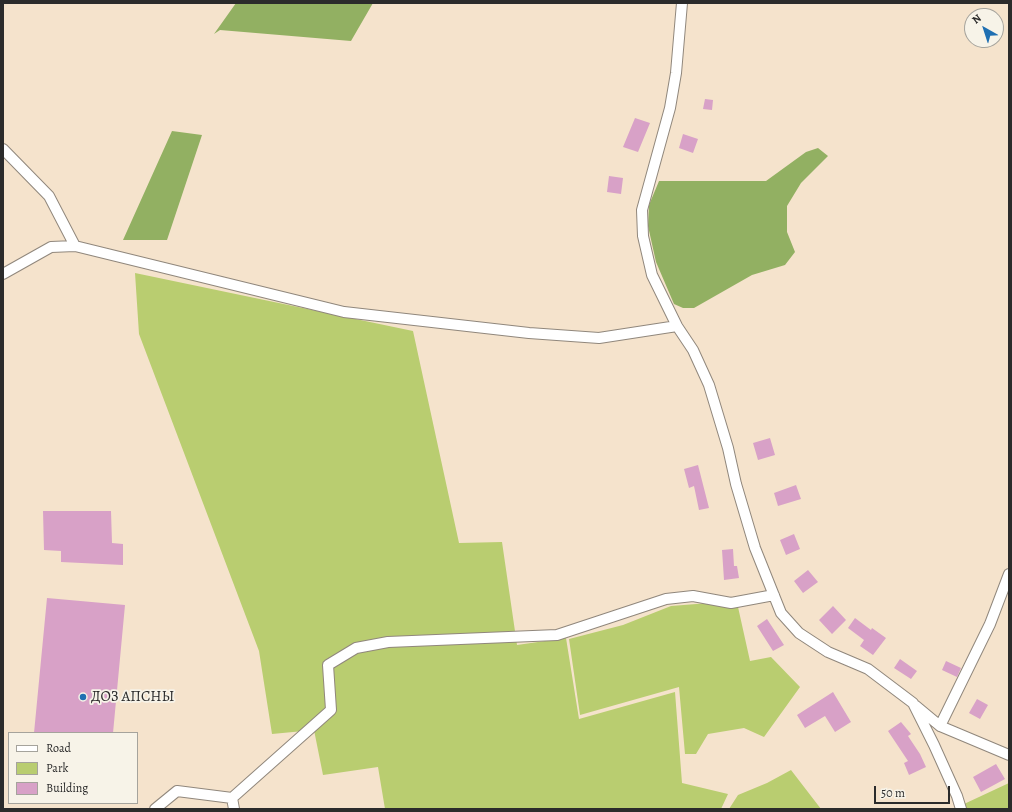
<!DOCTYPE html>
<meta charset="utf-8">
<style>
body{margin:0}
#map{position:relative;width:1012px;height:812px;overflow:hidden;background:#f5e3cc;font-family:Alegreya,serif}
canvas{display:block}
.frame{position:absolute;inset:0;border:4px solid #2b2b2b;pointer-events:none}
.legend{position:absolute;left:8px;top:732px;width:130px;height:72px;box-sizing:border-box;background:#f7f3e8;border:1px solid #a5a39c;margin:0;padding:5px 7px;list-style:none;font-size:12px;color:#2b2b2b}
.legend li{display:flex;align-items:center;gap:8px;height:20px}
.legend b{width:20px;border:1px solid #a5a39c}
.north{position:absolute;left:964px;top:8px;width:40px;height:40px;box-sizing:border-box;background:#f7f3e8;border:1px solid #a5a39c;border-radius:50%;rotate:321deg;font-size:11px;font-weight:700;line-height:16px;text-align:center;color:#2b2b2b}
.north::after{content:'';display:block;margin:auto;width:14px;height:18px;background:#1f6fb2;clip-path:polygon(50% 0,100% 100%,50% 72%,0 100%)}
.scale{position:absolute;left:874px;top:786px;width:76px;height:18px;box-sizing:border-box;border:2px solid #2b2b2b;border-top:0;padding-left:5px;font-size:12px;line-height:14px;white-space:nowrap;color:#2b2b2b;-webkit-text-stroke:3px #f7f3e8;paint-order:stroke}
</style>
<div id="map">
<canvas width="1012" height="812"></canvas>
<div class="frame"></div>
<ul class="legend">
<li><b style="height:5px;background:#fff"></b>Road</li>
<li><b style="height:11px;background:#b9cd70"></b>Park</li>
<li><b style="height:11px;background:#d8a1c7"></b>Building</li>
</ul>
<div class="north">N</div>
<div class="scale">50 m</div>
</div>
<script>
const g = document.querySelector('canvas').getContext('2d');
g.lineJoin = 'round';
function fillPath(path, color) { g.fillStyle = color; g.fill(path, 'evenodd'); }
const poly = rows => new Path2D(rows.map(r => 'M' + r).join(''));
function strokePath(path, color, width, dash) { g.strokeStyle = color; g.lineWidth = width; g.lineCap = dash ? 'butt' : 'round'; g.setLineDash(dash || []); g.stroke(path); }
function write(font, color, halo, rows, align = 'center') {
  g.font = font + ' Alegreya,serif'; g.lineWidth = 3.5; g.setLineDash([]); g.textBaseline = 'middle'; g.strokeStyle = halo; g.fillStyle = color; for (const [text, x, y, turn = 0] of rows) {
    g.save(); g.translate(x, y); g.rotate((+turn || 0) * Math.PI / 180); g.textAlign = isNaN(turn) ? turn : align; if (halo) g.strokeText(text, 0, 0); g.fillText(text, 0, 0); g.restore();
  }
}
const green = poly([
 [135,273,413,331,459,543,502,542,517,645,566,638,579,719,675,692,682,783,728,794,721,809,385,809,378,767,323,775,314,730,272,734,259,651,139,334],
 [709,603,738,607,750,661,771,657,800,687,764,737,744,728,708,734,696,754,685,754,679,687,580,715,569,639,623,625,671,606],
 [791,770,821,809,729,809,738,795,767,783],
 [1009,783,1009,809,966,809,964,804]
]);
const forest = poly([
 [236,3,373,3,351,41,220,30,214,34],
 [172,131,202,135,167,240,123,240],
 [818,148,828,156,801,183,787,206,787,232,795,252,785,265,752,275,694,308,683,308,674,304,656,262,648,226,649,205,659,181,766,181,806,152]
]);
const building = poly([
 [705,99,713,100,712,110,703,109],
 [635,118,650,123,638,152,623,147],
 [683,134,698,139,693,153,679,148],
 [609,176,623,178,621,194,607,192],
 [770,438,775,455,758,460,753,443],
 [698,465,709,508,699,510,694,486,689,488,684,469],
 [796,485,801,499,778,506,774,493],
 [43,511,111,511,112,543,123,544,123,565,61,562,61,551,44,550],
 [794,534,800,549,786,555,780,540],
 [733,549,734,566,737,566,739,578,724,580,722,550],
 [808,570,818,582,803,593,794,581],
 [47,598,125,605,113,733,34,733],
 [833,606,846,620,832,634,819,620],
 [855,618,871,630,872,628,886,638,873,655,860,646,864,640,848,628],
 [767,619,784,645,773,651,757,626],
 [900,659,917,671,911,679,894,668],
 [946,661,961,668,957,677,942,670],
 [833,692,851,722,835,732,825,716,805,728,797,715],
 [977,699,988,705,980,719,969,713],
 [901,722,911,734,908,736,920,754,926,767,909,775,904,763,908,761,888,731],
 [996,764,1005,779,981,792,973,777]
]);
const street = poly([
 [682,3,676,73,670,108,642,210,643,236,652,275,677,326,693,350,709,385,728,448,736,484,755,548,781,613,799,633,828,652,868,669,913,703,934,745,957,796,961,809],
 [3,149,49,196,75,246],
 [3,274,51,247,75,246,344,312,529,333,599,338,677,326],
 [916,706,940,726,1009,755],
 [940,726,990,624,1009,574],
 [155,809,177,791,232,798],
 [234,809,232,798,331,710,328,665,356,648,388,642,557,635,666,599,693,596,731,603,774,595]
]);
const markers = [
 [83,697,4,"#1f6fb2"]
];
const poiNames = [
 ["ДОЗ АПСНЫ",91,697]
];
fillPath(green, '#b9cd70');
fillPath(forest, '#92b062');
fillPath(building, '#d8a1c7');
strokePath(street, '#90877c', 12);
strokePath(street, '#fff', 10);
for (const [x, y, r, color] of markers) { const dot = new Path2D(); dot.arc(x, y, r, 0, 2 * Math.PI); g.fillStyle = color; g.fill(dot); strokePath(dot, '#f7f3e8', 1.5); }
write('15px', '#2b2b2b', '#f7f3e8', poiNames, 'left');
</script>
